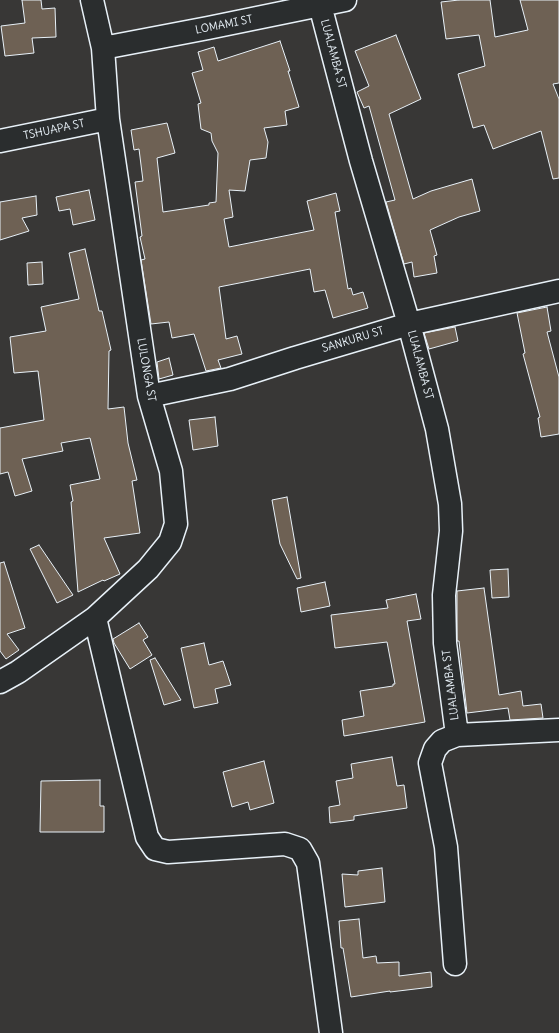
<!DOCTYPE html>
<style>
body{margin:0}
canvas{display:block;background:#383736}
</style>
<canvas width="559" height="1033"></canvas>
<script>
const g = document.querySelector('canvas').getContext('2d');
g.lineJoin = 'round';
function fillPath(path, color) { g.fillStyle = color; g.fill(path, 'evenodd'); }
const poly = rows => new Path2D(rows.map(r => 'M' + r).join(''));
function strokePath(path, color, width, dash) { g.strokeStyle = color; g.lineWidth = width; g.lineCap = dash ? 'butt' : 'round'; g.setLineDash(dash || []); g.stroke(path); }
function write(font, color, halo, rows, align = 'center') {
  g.font = font + ' Delius,sans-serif'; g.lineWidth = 3.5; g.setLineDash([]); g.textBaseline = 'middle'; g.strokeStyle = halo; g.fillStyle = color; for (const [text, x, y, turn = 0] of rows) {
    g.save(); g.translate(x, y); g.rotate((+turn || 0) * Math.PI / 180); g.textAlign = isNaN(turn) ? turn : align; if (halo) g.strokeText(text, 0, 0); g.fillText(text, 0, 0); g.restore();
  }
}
const building = poly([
 [22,0,41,0,42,9,55,8,56,37,32,38,34,53,5,56,1,26,25,23,22,0],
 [459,0,490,0,495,37,528,30,520,0,559,0,559,83,553,84,559,99,559,178,553,179,541,131,493,149,484,125,473,128,458,74,485,66,479,35,446,39,441,2,459,0],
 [396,35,421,99,389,114,413,199,431,191,472,179,480,211,459,217,430,230,437,255,434,256,437,273,414,277,412,262,404,264,386,202,395,200,369,106,364,108,357,92,369,86,355,51,396,35],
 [280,41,290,71,288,71,299,107,285,111,287,125,264,128,268,142,266,158,250,160,245,191,229,190,233,217,224,219,229,247,314,230,307,201,336,193,340,211,335,212,348,289,351,288,353,295,363,292,368,308,333,318,325,290,314,292,310,269,219,287,226,339,237,336,242,354,218,360,221,368,206,371,194,334,172,338,169,322,151,324,141,260,145,259,140,237,142,236,135,182,143,181,139,149,134,150,131,130,167,123,175,153,157,158,163,212,209,205,209,203,216,202,218,153,212,141,211,133,201,129,198,104,201,103,192,73,203,70,198,52,214,47,218,61,280,41],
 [89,190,95,220,73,225,70,209,59,211,56,197,89,190],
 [36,196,37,215,22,218,29,231,0,240,0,202,36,196],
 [85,249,99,311,102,311,111,350,109,351,108,409,124,407,128,443,137,480,132,481,140,533,104,538,120,574,104,581,103,580,78,592,71,502,73,501,70,485,100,479,90,438,61,443,63,451,22,459,32,491,15,496,8,472,0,474,0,428,44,420,38,371,14,373,10,337,46,331,41,307,79,299,69,253,85,249],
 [42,262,43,284,28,285,27,263,42,262],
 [547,307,551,331,547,332,559,377,559,434,541,437,538,418,540,417,523,354,525,353,517,313,547,307],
 [455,327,458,341,429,349,424,333,455,327],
 [169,358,173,375,159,379,157,362,169,358],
 [215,417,218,446,193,450,189,420,215,417],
 [287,497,301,578,297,579,280,544,272,500,287,497],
 [39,545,73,595,57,603,30,549,39,545],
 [4,562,25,628,7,634,19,650,6,659,0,651,0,563,4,562],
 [508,569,509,597,492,598,490,570,508,569],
 [325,582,330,606,301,612,297,588,325,582],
 [484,588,499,695,521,691,523,706,541,704,543,718,510,720,508,708,467,713,459,641,457,641,457,591,484,588],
 [416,594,421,619,407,621,425,722,344,736,342,720,364,716,360,691,393,686,393,684,395,684,387,642,335,648,331,615,388,608,386,600,416,594],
 [139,623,148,637,143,640,152,655,130,669,114,643,113,639,139,623],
 [204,643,209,665,223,661,231,685,215,689,218,703,194,708,181,648,204,643],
 [155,658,181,700,164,705,150,660,155,658],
 [392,757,397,786,404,785,407,808,354,816,354,820,330,823,329,807,340,805,336,781,353,778,351,764,392,757],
 [264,761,274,803,250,810,248,802,232,807,223,772,264,761],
 [100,780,100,806,104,806,104,832,40,832,41,781,100,780],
 [382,868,385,902,345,907,342,874,358,875,358,871,382,868],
 [359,919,363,958,376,956,377,963,399,962,399,976,431,972,432,987,390,992,390,991,351,997,343,948,341,948,339,921,359,919]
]);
const minor = poly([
 [320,5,361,161,409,324,437,429,450,504,451,531,444,595,445,643,457,735],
 [103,48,208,28,345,0],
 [0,141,108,119],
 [149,396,230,379,295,358,409,324,559,291],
 [95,618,147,837,155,849,168,852,285,844,300,849,308,863,331,1033],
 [0,682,18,672,95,618,148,569,170,542,176,524,171,471,149,396,108,119,103,48,92,0],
 [455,964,446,847,430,763,435,749,442,741,457,735,559,730]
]);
const streetNames = [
 ["LOMAMI ST",224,25,-11],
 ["LUALAMBA ST",333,54,75],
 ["TSHUAPA ST",54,130,-12],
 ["SANKURU ST",353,340,-17],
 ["LUALAMBA ST",420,365,75],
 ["LULONGA ST",146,370,80],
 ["LUALAMBA ST",451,685,-97]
];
fillPath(building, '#6e6154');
strokePath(building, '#e8f1f8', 1);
strokePath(minor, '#e8f1f8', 25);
strokePath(minor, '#2a2d2e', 22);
write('11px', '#e8f1f8', '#2a2d2e', streetNames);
</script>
